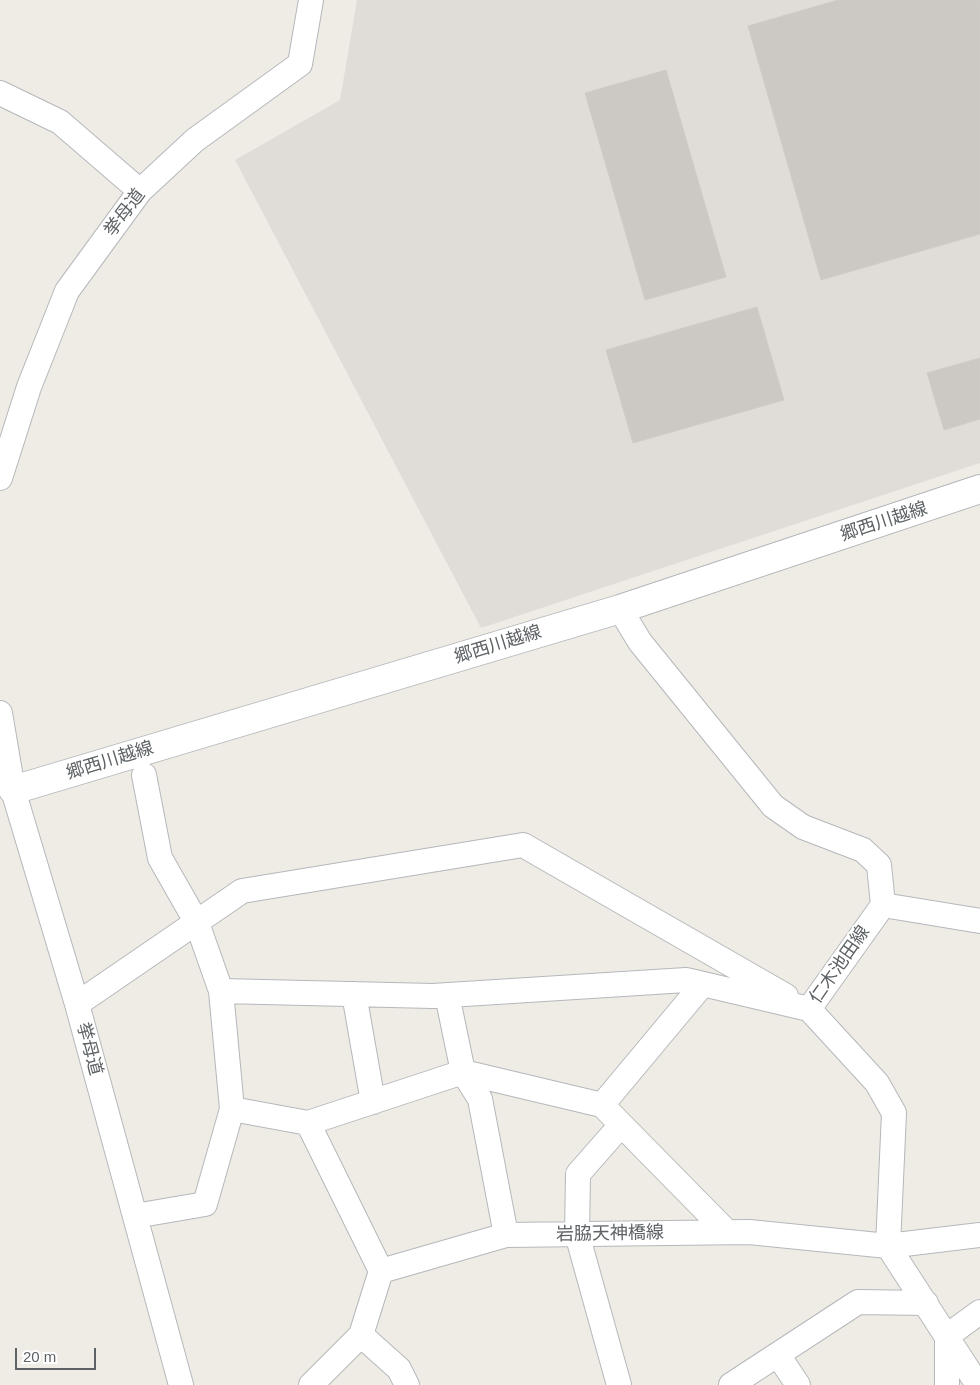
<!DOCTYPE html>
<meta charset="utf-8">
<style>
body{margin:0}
#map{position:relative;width:980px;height:1385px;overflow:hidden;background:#efebe5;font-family:Arial,sans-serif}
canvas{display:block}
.scale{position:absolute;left:15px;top:1348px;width:81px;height:22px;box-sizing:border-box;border:2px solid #5d6265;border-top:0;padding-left:6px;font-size:15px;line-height:18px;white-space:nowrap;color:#5d6265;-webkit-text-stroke:4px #fff;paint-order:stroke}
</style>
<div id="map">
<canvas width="980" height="1385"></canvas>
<div class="scale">20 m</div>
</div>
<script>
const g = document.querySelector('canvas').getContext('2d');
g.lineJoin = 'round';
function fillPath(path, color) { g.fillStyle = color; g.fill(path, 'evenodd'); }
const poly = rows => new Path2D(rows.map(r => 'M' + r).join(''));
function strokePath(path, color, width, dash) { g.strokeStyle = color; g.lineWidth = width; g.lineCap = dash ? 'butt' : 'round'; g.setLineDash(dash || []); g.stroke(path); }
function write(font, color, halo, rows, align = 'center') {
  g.font = font + ' Arial,"Noto Sans JP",sans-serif'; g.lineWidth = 4; g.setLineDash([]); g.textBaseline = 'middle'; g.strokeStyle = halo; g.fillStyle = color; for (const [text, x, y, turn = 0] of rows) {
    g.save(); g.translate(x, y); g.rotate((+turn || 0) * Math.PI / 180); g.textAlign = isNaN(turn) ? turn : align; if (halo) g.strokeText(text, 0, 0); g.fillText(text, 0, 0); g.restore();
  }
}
const industrial = poly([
 [357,0,980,0,980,463,481,628,235,160,340,100]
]);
const building = poly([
 [838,0,980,0,980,234,821,280,748,26,838,0],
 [666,70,726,277,645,300,585,93,666,70],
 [757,307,784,400,633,443,606,350,757,307],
 [980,358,980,419,944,430,927,373,980,358]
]);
const minor = poly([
 [0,93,60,122,140,191],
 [0,478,29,387,67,291,140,191,195,140,300,64,311,0],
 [620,609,640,642,773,806,803,827,863,850,879,865,883,905,809,1009,877,1083,894,1113,888,1246,978,1385],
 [0,713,13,790,77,1004,181,1385],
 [144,775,160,858,197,923,221,991,433,996,686,980,809,1009],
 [883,905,980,921],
 [354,994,373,1102],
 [447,995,463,1072,480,1099,506,1235],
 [77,1004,242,891,523,845,786,996],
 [602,1105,703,984],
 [232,1109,308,1123,463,1072,602,1105,727,1232],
 [308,1123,381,1271],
 [135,1216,205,1204,232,1109,221,991],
 [361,1335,399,1369,407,1385],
 [947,1336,980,1312],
 [778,1355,798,1385],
 [311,1385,361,1335,381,1271,506,1235,749,1232,888,1246,980,1235],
 [619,1385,577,1234,578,1174,621,1125],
 [731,1385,858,1302,926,1303],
 [947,1385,947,1336]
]);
const tertiary = poly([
 [13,790,620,609,980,489]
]);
const streetNames = [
 ["挙母道",125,213,-53],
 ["郷西川越線",884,522,-18],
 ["郷西川越線",498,645,-17],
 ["郷西川越線",110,761,-17],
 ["仁木池田線",840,965,-55],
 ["挙母道",89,1049,75],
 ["岩脇天神橋線",610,1234,-1]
];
fillPath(industrial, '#e0ddd9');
fillPath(building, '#ccc8c4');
strokePath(building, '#d3cbc4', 1);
strokePath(minor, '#b5b8bb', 26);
strokePath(tertiary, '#b5b8bb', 30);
strokePath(minor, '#fff', 24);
strokePath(tertiary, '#fff', 28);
write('18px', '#5d6265', '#fff', streetNames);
</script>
